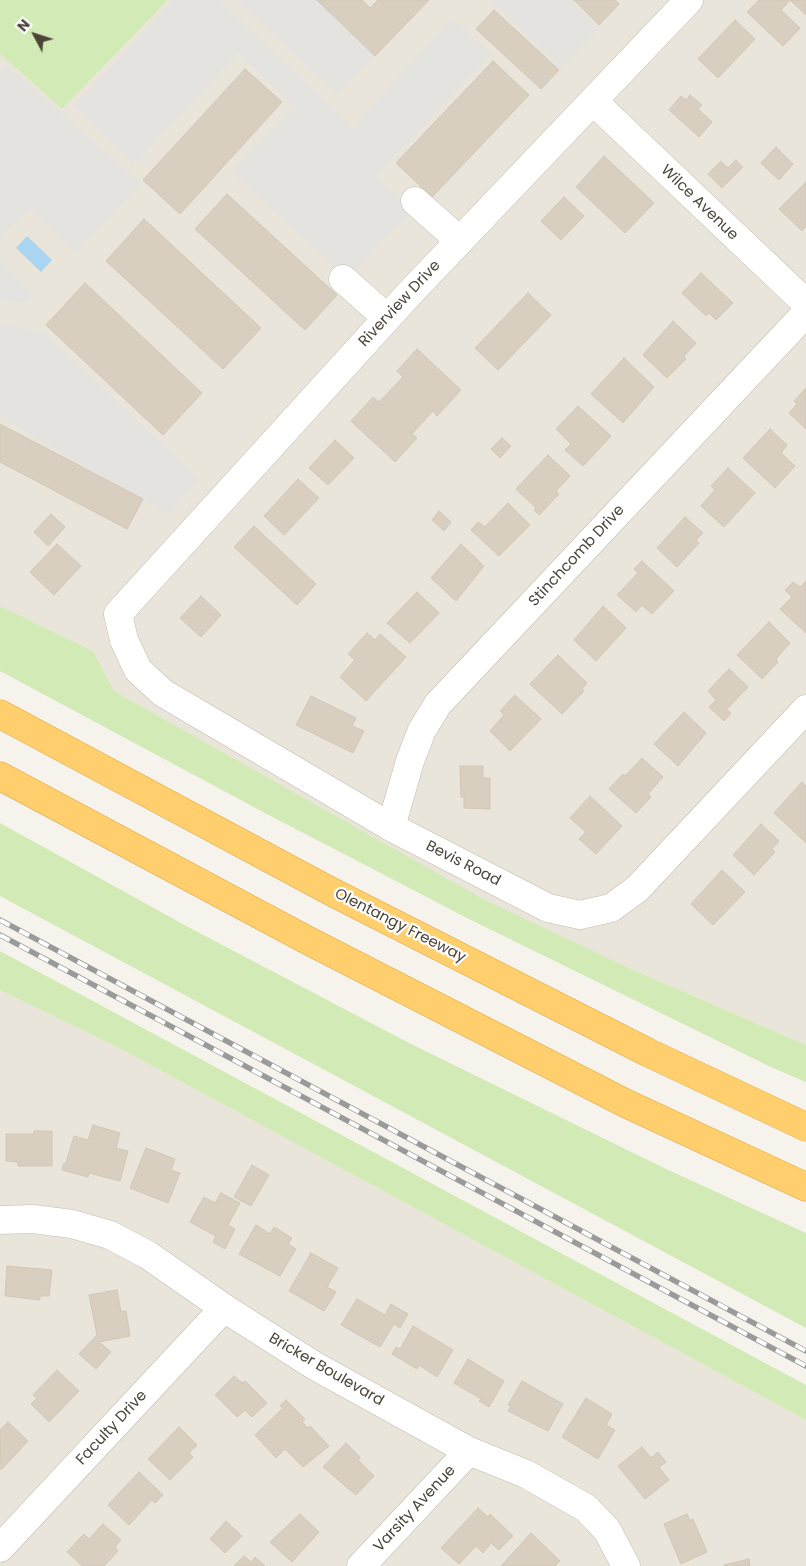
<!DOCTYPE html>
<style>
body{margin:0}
#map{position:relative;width:806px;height:1566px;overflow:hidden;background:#f6f3ec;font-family:Poppins,sans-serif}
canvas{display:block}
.north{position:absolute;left:10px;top:10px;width:50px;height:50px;-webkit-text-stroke:4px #fff;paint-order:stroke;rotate:310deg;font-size:14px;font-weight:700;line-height:20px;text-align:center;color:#4b4439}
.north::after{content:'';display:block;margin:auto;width:18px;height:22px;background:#4b4439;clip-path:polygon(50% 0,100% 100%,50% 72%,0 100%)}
</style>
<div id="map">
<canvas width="806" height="1566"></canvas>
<div class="north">N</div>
</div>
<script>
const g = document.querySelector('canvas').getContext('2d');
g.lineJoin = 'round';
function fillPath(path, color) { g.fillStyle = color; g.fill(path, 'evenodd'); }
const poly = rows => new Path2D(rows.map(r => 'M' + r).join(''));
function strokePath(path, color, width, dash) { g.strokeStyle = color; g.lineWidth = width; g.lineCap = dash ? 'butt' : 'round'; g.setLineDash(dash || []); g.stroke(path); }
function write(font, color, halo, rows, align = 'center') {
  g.font = font + ' Poppins,sans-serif'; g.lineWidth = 4.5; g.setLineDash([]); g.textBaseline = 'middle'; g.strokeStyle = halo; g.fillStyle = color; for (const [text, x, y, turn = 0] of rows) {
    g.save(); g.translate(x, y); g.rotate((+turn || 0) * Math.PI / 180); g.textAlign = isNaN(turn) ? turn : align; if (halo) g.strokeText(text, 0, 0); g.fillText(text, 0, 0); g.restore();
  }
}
const residential = poly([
 [168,0,806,0,806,1045,629,968,483,900,114,691,93,651,0,606,0,54,62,109],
 [0,990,121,1049,806,1420,806,1566,0,1566]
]);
const green = poly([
 [0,0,168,0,62,109,0,54],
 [0,606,93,651,114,691,483,899,629,968,806,1045,806,1082,773,1068,469,919,265,813,0,671],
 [0,823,190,928,411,1044,664,1168,806,1233,806,1328,0,896],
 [0,951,806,1385,806,1420,121,1049,0,990]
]);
const parking = poly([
 [174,0,218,0,353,127,452,18,492,54,375,177,414,209,347,279,232,172,295,108,238,53,133,165,73,106],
 [237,0,316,0,375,56,338,95],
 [493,0,570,0,599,28,561,68,492,2],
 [6,65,141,184,76,253,29,208,0,239,0,71],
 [0,262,34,295,23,303,0,300],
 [0,322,45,334,200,479,168,514,0,417]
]);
const water = poly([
 [27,236,52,260,41,272,16,248]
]);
const building = poly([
 [317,0,362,0,370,8,378,0,429,0,375,56,317,0],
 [574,0,615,0,619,4,599,25,574,0],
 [759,0,806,0,806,15,790,0,781,10,800,28,783,46,747,12,759,0],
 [494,10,559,70,541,89,476,29,494,10],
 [735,20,755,39,718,78,698,59,735,20],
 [493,61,529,95,432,197,396,163,493,61],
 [245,69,282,102,180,214,143,180,245,69],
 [690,95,702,105,698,109,712,122,699,137,669,110,681,96,686,100,690,95],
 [776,147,793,164,779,180,761,163,776,147],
 [604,156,654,203,625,233,576,187,604,156],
 [736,160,743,167,722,188,708,174,721,161,728,168,736,160],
 [806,182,806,226,802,231,779,209,806,182],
 [227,194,337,295,305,330,195,229,227,194],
 [564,197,584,216,561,240,541,221,564,197],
 [144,219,261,328,223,369,106,261,144,219],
 [701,273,733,303,716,320,709,313,706,316,682,293,701,273],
 [85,283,202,393,163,435,46,325,85,283],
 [528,293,551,315,498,370,475,348,528,293],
 [673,321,696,343,684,356,686,359,667,378,643,355,673,321],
 [417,349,461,390,437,416,433,411,412,434,417,438,395,462,351,421,373,397,379,402,403,377,397,371,417,349],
 [624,358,654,387,623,423,591,394,624,358],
 [806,388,806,429,789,413,797,404,794,401,806,388],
 [578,406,611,436,583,466,565,450,571,444,556,429,578,406],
 [0,424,143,499,127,529,0,462,0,424],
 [770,429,787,445,781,453,795,466,775,488,743,458,770,429],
 [502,438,511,446,500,458,491,449,502,438],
 [335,440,354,458,328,485,309,468,335,440],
 [548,455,570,476,556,491,559,494,539,515,534,510,536,508,516,489,548,455],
 [728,468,755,493,724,527,701,506,715,490,711,486,728,468],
 [298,479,319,498,284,535,264,516,298,479],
 [508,503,530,525,499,556,471,530,478,522,485,527,508,503],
 [439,511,451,522,444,531,432,520,439,511],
 [51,514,65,527,48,546,34,532,51,514],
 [685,517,703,533,696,540,699,543,677,567,657,548,685,517],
 [254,526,316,584,297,605,234,547,254,526],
 [57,544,81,566,54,595,30,572,57,544],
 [461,544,484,566,456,601,431,578,461,544],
 [642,561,674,591,652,614,642,605,636,612,617,595,638,573,634,569,642,561],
 [806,581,806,633,780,609,792,597,785,590,793,582,800,587,806,581],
 [417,592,439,613,410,643,387,623,417,592],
 [201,596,221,615,201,637,180,618,201,596],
 [603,606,626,628,596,661,574,640,603,606],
 [769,622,790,643,776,659,778,662,762,679,737,655,769,622],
 [367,633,375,640,380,634,406,657,366,701,340,677,355,660,348,654,367,633],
 [558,655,587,683,582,689,584,691,562,714,530,684,558,655],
 [729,669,748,687,727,709,731,713,724,721,709,707,716,700,708,691,729,669],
 [515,695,541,719,510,751,490,731,504,715,500,711,515,695],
 [311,696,356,718,352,726,364,731,353,753,296,725,311,696],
 [684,712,706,733,678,766,654,744,684,712],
 [642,758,663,777,648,794,651,797,636,813,609,789,623,774,625,776,642,758],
 [460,766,483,766,483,778,490,778,490,809,464,808,464,797,461,797,460,766],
 [802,782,806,786,806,843,774,813,802,782],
 [590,796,622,826,596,854,579,839,586,832,570,818,590,796],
 [761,824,779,841,772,849,775,852,754,875,733,855,761,824],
 [722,870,745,892,713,925,691,904,722,870],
 [93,1125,120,1133,116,1148,128,1151,120,1181,89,1173,88,1177,62,1170,64,1163,66,1163,74,1136,88,1140,93,1125],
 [34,1131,52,1131,52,1166,18,1166,18,1162,6,1161,6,1134,34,1134,34,1131],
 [146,1148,175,1159,171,1170,180,1173,168,1203,130,1188,146,1148],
 [252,1165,269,1175,251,1206,234,1197,252,1165],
 [221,1193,240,1203,228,1225,235,1229,225,1249,213,1242,216,1236,190,1222,204,1197,215,1203,221,1193],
 [256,1225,270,1234,274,1227,292,1238,288,1244,296,1249,280,1276,239,1254,256,1225],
 [311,1253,338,1268,327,1287,336,1292,324,1311,289,1291,311,1253],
 [7,1266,52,1270,49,1296,40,1296,40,1300,5,1296,7,1266],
 [117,1290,121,1312,126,1311,130,1336,99,1342,111,1352,96,1369,79,1354,97,1335,89,1295,117,1290],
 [357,1299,385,1315,391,1304,408,1314,400,1328,394,1324,380,1347,341,1325,357,1299],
 [413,1326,453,1350,437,1377,419,1365,417,1369,392,1354,396,1347,400,1349,413,1326],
 [468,1359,504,1381,489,1407,479,1401,481,1399,454,1383,468,1359],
 [57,1370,79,1391,49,1422,31,1404,37,1398,33,1395,57,1370],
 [234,1376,242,1383,245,1381,267,1403,252,1417,245,1410,237,1417,215,1395,234,1376],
 [522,1381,563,1404,548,1431,508,1411,511,1406,508,1405,522,1381],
 [586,1398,612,1414,606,1425,615,1430,598,1459,562,1437,586,1398],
 [286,1400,305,1419,302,1422,308,1428,310,1426,329,1446,303,1467,285,1449,276,1458,255,1435,283,1408,280,1406,286,1400],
 [8,1422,28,1441,1,1470,0,1430,8,1422],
 [179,1427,197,1445,189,1453,193,1457,170,1480,148,1459,179,1427],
 [346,1443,360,1457,358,1460,374,1476,356,1495,323,1467,346,1443],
 [642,1447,651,1458,658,1452,666,1462,659,1467,669,1480,645,1499,618,1466,642,1447],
 [139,1472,163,1495,155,1503,152,1500,129,1525,108,1505,139,1472],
 [478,1508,488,1517,490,1514,513,1536,499,1550,491,1543,483,1553,476,1546,459,1564,441,1548,478,1508],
 [300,1514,319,1532,292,1562,270,1542,300,1514],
 [687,1514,690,1521,693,1519,707,1552,681,1564,664,1524,687,1514],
 [226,1521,242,1536,225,1553,210,1539,226,1521],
 [103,1524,121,1540,115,1547,118,1551,104,1566,82,1566,67,1552,84,1534,89,1539,103,1524],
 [531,1533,560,1561,555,1566,501,1566,531,1533],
 [244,1556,251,1562,255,1557,265,1566,234,1566,244,1556],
 [749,1559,750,1566,724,1566,724,1565,749,1559]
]);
const minor = poly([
 [689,0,409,294,118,614,124,640,138,670,163,693,391,827,548,908,580,915,611,908,637,889,806,709],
 [594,102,806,303],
 [415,201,460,241],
 [343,279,387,318],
 [391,827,410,761,422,730,438,704,806,313],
 [0,1220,33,1219,72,1224,110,1235,148,1255,224,1308,315,1366,469,1451,526,1474,586,1508,607,1530,626,1566],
 [0,1548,224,1308],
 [361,1566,469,1451]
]);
const highway = poly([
 [0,714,332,892,649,1053,806,1127],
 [0,776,307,940,625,1103,806,1187]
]);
const rail = poly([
 [0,920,806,1351],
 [0,935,806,1366]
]);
const streetNames = [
 ["Wilce Avenue",699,203,44],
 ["Riverview Drive",400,304,-47],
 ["Stinchcomb Drive",577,556,-47],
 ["Bevis Road",463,864,27],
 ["Olentangy Freeway",400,926,27],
 ["Bricker Boulevard",326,1370,30],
 ["Faculty Drive",112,1428,-47],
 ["Varsity Avenue",415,1509,-47]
];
fillPath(residential, '#eae5da');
fillPath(green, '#d2eab5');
fillPath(parking, '#e5e3e0');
fillPath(water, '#a9d4f2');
fillPath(building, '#d8cfc1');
strokePath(building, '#d3c7b4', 1);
strokePath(minor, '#c2bbae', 29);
strokePath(highway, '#e0a43c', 29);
strokePath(minor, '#fff', 28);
strokePath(highway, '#ffcf6e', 28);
strokePath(rail, '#9a9a9a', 5.5);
strokePath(rail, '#fff', 4, [11]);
write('15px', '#4b4439', '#fff', streetNames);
</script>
